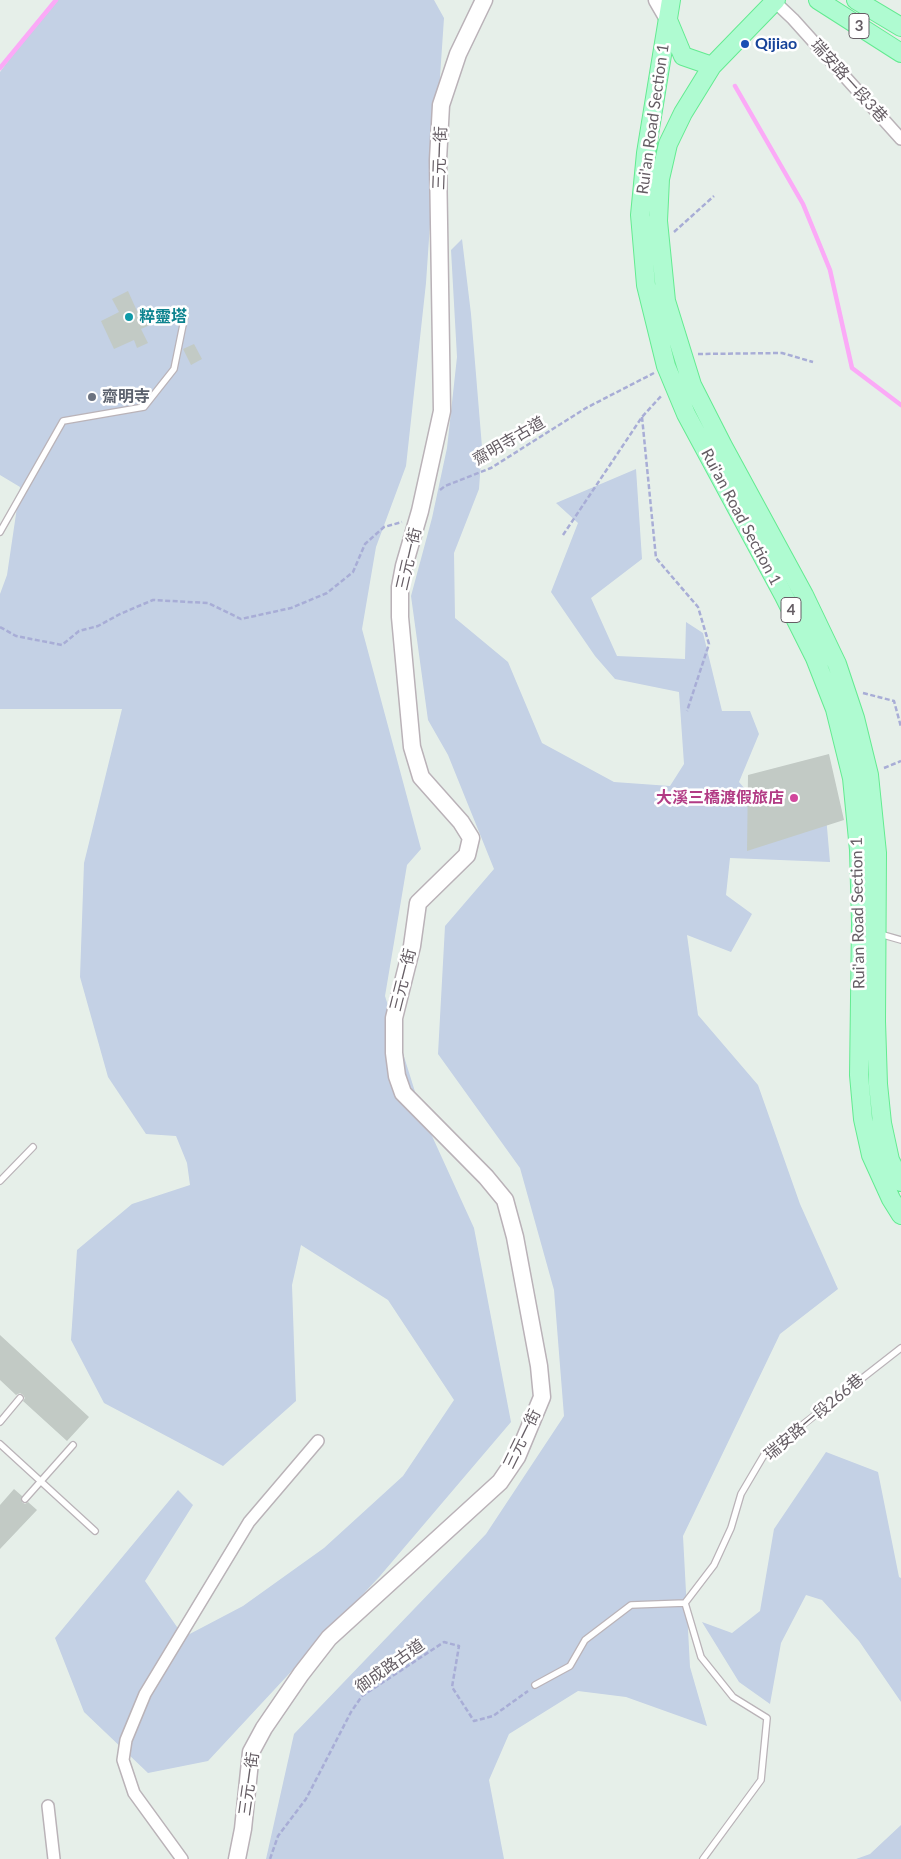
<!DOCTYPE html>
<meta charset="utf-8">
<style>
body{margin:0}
canvas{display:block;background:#e6efe9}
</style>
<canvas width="901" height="1859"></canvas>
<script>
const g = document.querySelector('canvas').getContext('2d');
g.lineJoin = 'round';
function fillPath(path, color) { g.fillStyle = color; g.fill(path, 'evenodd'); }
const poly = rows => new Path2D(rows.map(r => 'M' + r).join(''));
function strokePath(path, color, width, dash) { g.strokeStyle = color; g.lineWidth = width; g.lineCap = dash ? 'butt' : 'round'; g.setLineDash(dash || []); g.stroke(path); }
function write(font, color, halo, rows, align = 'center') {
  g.font = font + ' Lato,"Noto Sans TC",sans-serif'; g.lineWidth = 5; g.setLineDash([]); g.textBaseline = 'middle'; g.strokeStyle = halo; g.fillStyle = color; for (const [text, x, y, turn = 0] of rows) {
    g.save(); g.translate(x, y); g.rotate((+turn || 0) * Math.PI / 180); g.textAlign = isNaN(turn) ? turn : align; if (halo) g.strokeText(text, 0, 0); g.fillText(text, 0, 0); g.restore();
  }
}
const green = poly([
 [54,0,434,0,444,18,426,283,406,466,376,547,362,629,421,849,407,865,385,996,422,1114,474,1228,511,1422,380,1576,208,1761,148,1773,84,1712,55,1638,178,1490,193,1505,145,1581,184,1637,243,1606,324,1548,403,1476,454,1400,388,1300,301,1245,292,1285,296,1401,223,1466,104,1403,71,1340,77,1250,132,1204,190,1185,187,1163,176,1136,146,1134,108,1077,80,977,84,863,122,709,0,709,0,594,7,575,20,487,0,475,0,72],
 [462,239,471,314,482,447,479,489,454,553,455,618,508,662,542,743,614,782,670,786,684,764,679,692,615,679,595,656,551,592,578,523,556,503,636,469,642,559,591,598,617,656,685,659,686,622,703,633,722,711,750,711,759,734,739,782,751,796,823,781,830,862,730,858,726,895,752,914,731,952,687,935,698,1015,758,1085,800,1204,838,1289,780,1334,683,1536,690,1667,707,1726,626,1697,578,1691,509,1734,489,1780,504,1859,266,1859,294,1734,486,1534,564,1416,554,1290,520,1168,438,1054,445,926,494,869,448,755,428,720,411,596,432,518,447,448,457,357,451,250],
 [826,1452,878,1472,899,1577,901,1578,901,1702,859,1641,822,1600,806,1595,781,1643,770,1704,739,1682,702,1622,732,1633,760,1611,774,1529],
 [901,1825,901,1859,856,1859,870,1854]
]);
const stream = poly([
 [0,68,56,0],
 [735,86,803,204,830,270,852,368,901,405]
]);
const building = poly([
 [128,291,137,311,143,308,152,324,141,329,148,343,137,348,134,340,114,349,101,321,119,312,112,299],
 [194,344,202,359,191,365,183,349],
 [829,754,844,820,747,851,748,775],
 [0,1335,89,1417,67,1441,23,1401,25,1398,23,1395,20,1393,16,1395,0,1380],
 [14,1489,22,1496,22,1502,25,1504,28,1502,37,1510,0,1549,0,1505]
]);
const path = poly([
 [674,232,714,196],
 [698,354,782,353,813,362],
 [642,417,656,558,698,607,709,644,687,711],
 [440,490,445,486,491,468,586,408,654,373],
 [563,535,642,417,662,395],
 [0,627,16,636,62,645,79,631,98,626,120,614,153,600,208,603,241,619,291,608,327,593,353,572,365,544,384,527,402,522],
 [863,693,894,701,901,727],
 [884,768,901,761],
 [270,1859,278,1836,306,1799,351,1712,362,1696,444,1642,459,1646,452,1687,474,1721,493,1716,528,1691]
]);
const lane = poly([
 [0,532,63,421,144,407,174,369,185,315],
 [880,934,901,940],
 [0,1181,33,1147],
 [0,1422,20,1398],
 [0,1444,95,1531],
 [25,1499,73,1445],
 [685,1603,701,1657,733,1697,767,1718,761,1780,703,1859],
 [535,1685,570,1666,585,1640,631,1605,685,1603,714,1565,731,1528,741,1494,764,1455,901,1348]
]);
const street = poly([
 [775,2,793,19,901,139],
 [48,1806,54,1859],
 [182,1859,134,1793,123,1760,126,1740,145,1694,249,1522,318,1441]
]);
const secondary = poly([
 [657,0,668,19],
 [237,1859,243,1829,251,1752,264,1728,301,1674,329,1638,500,1482,517,1457,542,1397,539,1366,515,1237,505,1200,486,1177,403,1093,397,1076,394,1053,394,1018,412,946,418,903,467,855,471,838,461,822,421,777,412,747,400,617,400,587,404,566,420,511,442,411,438,160,441,105,458,54,484,0]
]);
const primary = poly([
 [671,0,646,153,640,215,646,285,666,366,686,414,784,596,815,658,835,709,852,778,859,850,861,923,859,1075,863,1119,871,1155,891,1199,901,1215],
 [776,0,712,66,683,113,668,144,660,179,658,221,666,301,692,385,723,446,804,595,837,664,855,718,869,775,877,853,876,1021,878,1084,882,1123,890,1160,901,1182],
 [818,0,901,53],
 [856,0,901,27],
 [668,20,683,56,712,66]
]);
const markers = [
 [745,44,5,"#1a4fb4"],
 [129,317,5,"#0f9aa8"],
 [92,397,5,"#6b7280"],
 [794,798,5,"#d1479c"]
];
const shields = [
 [859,26,20],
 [791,610,20]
];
const shieldNames = [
 ["3",859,26],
 ["4",791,610]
];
const transitNames = [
 ["Qijiao",755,44]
];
const streetNames = [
 ["瑞安路一段3巷",849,81,48],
 ["Rui'an Road Section 1",653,119,-82],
 ["三元一街",440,158,-88],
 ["齋明寺古道",509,441,-30],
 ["Rui'an Road Section 1",741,517,62],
 ["三元一街",409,559,-77],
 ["Rui'an Road Section 1",858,913,-91],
 ["三元一街",403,980,-76],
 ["瑞安路一段266巷",814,1417,-40],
 ["三元一街",522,1439,-64],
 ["御成路古道",390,1666,-35],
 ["三元一街",249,1784,-82]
];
const cultureNames = [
 ["粹靈塔",139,317]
];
const worshipNames = [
 ["齋明寺",102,397]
];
const hotelNames = [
 ["大溪三橋渡假旅店",784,798]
];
fillPath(green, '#c4d1e5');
strokePath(stream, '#fbaaf7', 4.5);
fillPath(building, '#c2cac5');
strokePath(lane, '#bab3b8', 8);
strokePath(street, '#bab3b8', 14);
strokePath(secondary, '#bab2b8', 19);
strokePath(primary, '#63eb91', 20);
strokePath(path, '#a8add6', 2.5, [5, 2.5]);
strokePath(lane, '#fff', 5.5);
strokePath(street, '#fff', 11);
strokePath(secondary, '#fff', 16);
strokePath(primary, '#affbd1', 18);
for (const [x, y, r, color] of markers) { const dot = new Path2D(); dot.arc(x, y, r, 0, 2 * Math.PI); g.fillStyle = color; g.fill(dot); strokePath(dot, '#fff', 2); }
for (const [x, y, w] of shields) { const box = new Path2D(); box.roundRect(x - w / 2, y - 12.5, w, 25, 4); g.fillStyle = '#fff'; g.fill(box); strokePath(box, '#655d64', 1); }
write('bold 15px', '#655d64', null, shieldNames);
write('bold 16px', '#164399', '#fff', transitNames, 'left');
write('16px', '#655d64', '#fff', streetNames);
write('bold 16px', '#0d838f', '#fff', cultureNames, 'left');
write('bold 16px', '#5b616d', '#fff', worshipNames, 'left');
write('bold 16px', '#b23c85', '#fff', hotelNames, 'right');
</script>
